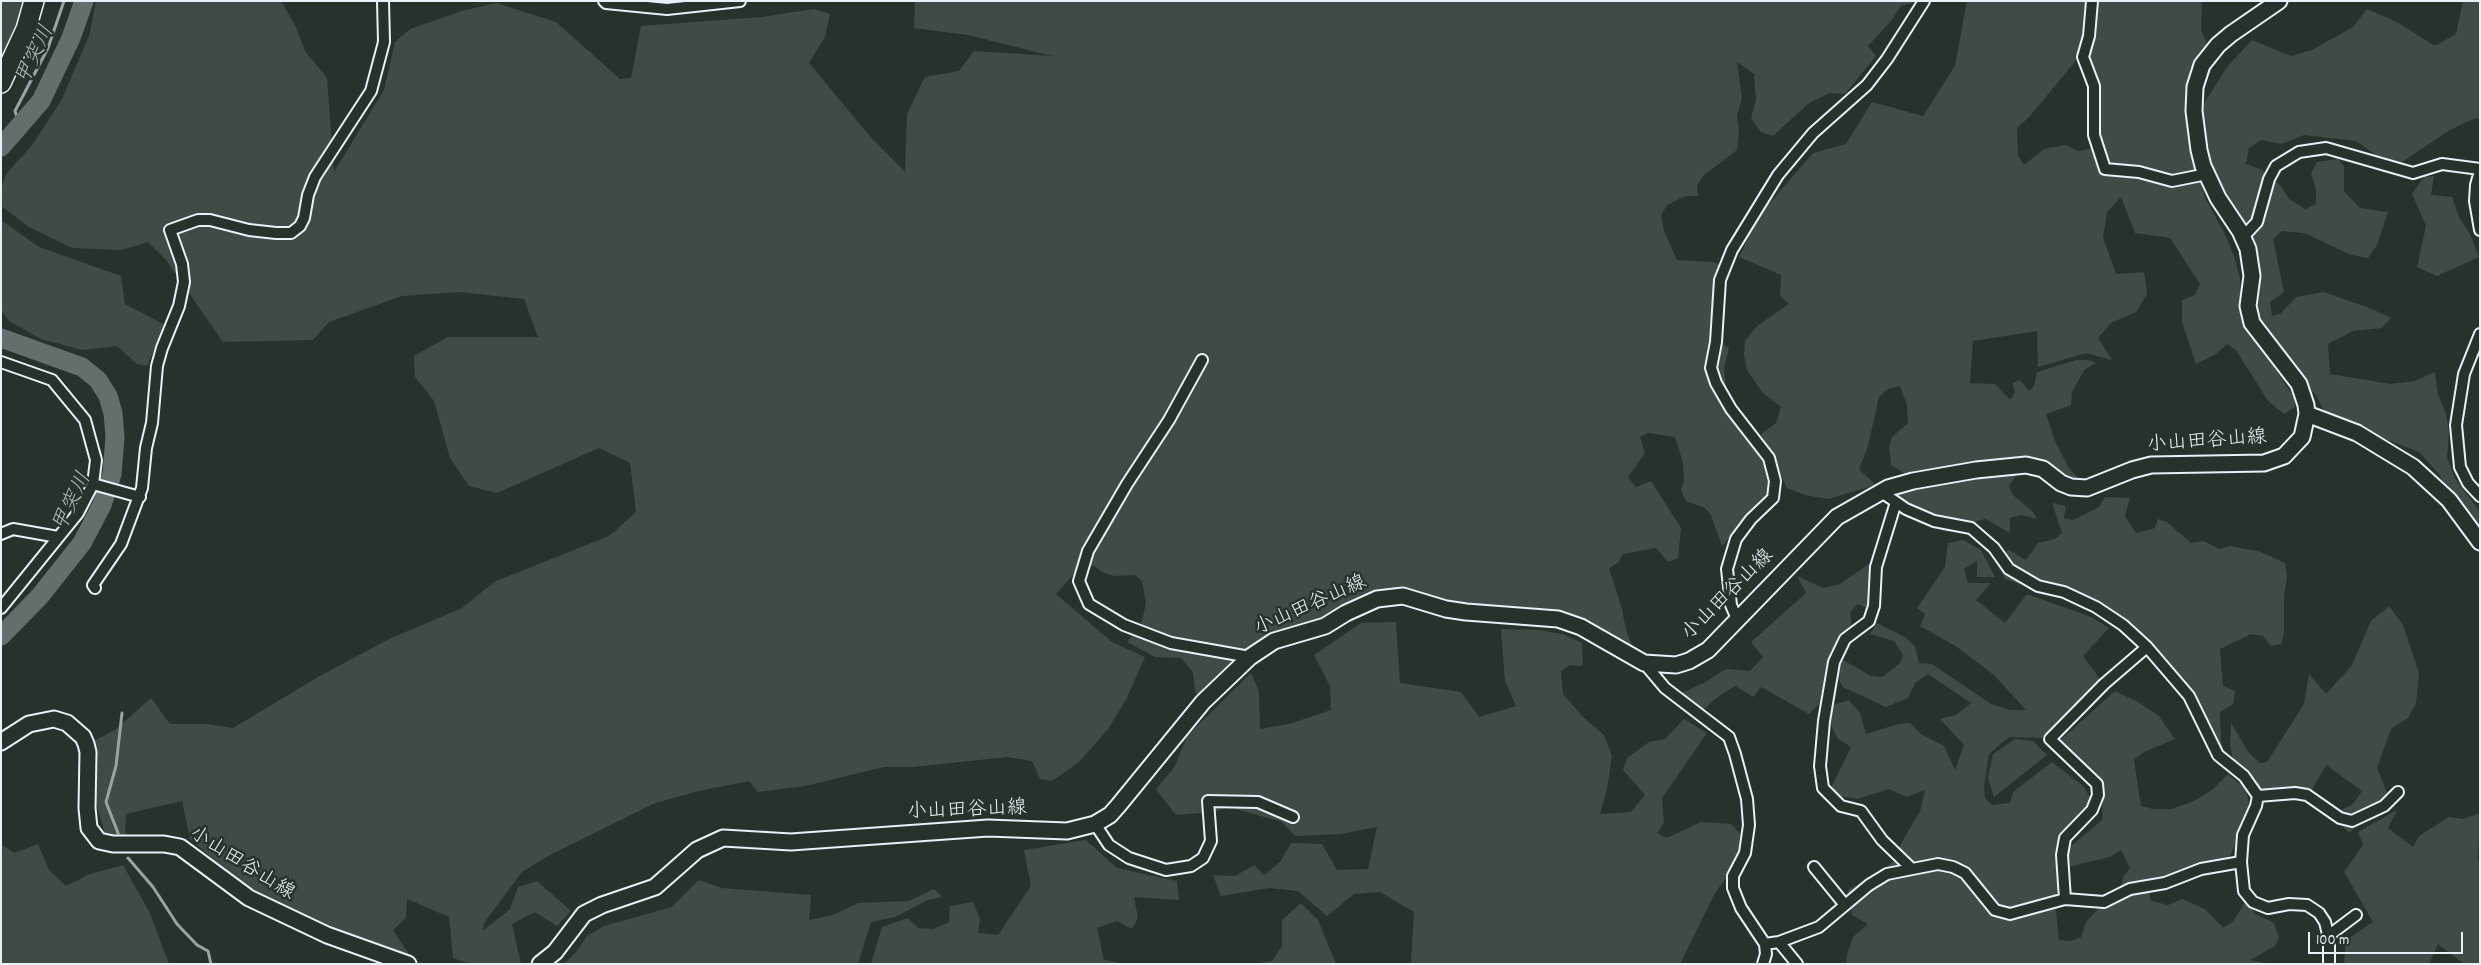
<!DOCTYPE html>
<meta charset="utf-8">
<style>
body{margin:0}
#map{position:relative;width:2481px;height:965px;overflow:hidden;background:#26332d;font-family:Dekko,sans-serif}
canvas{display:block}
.frame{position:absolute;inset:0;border:2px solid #e8f1f8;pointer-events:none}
.scale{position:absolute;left:2308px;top:932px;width:155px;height:22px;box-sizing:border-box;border:2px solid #e8f1f8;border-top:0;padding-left:6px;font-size:15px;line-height:18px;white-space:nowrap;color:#e8f1f8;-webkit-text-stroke:4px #26332d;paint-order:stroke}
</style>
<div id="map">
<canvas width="2481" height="965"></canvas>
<div class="frame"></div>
<div class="scale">100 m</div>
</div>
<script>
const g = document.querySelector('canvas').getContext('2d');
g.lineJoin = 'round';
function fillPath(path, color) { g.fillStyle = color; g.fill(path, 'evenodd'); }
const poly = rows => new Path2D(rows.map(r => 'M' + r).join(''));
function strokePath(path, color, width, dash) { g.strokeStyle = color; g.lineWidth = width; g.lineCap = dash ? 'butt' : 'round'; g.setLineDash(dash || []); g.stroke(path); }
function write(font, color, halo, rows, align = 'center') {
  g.font = font + ' Dekko,"Klee One",sans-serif'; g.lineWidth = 5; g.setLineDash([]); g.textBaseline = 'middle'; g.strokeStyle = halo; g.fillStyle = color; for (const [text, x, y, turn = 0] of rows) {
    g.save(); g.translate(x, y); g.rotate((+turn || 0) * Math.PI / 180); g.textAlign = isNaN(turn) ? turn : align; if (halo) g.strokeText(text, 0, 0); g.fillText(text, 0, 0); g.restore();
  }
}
const green = poly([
 [1,1,24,1,20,18,1,65],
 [96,1,281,1,296,27,305,51,327,78,334,172,384,90,395,42,410,29,462,11,496,3,556,22,620,79,631,78,641,26,762,17,814,9,830,14,825,37,809,63,867,133,905,172,907,114,925,77,959,71,974,51,1052,56,968,35,914,28,915,1,1919,1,1901,6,1891,21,1868,46,1876,56,1845,94,1830,93,1809,103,1773,136,1761,132,1751,118,1756,99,1754,74,1737,62,1742,98,1737,116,1739,130,1737,150,1703,176,1697,186,1698,196,1686,196,1667,205,1661,215,1664,231,1677,260,1713,262,1730,268,1712,311,1711,338,1729,348,1724,368,1726,389,1743,427,1765,464,1770,485,1768,500,1751,513,1722,546,1711,515,1705,508,1686,501,1681,490,1684,481,1683,463,1675,437,1648,433,1640,437,1645,453,1628,477,1636,487,1651,481,1681,528,1678,558,1668,562,1656,548,1623,554,1618,563,1609,568,1622,609,1626,630,1636,655,1562,625,1488,620,1401,592,1316,639,1266,650,1199,700,1195,690,1193,672,1181,658,1155,657,1127,642,1141,625,1146,603,1142,581,1135,575,1113,576,1102,572,1095,566,1082,565,1056,594,1112,642,1145,657,1126,700,1108,729,1079,762,1052,781,1040,779,1032,761,1007,757,914,767,884,767,805,786,758,792,749,781,699,791,655,803,548,856,522,872,484,923,483,931,510,909,518,887,537,881,571,911,557,926,535,912,512,924,521,964,484,964,464,962,453,958,449,917,407,899,406,918,393,930,412,959,325,928,276,903,236,879,190,839,182,801,126,814,125,837,115,838,105,834,80,748,115,730,151,698,170,724,207,724,233,728,318,677,389,639,462,608,494,582,609,536,636,512,630,463,599,448,497,493,469,486,450,458,434,401,415,377,414,356,448,337,538,337,524,299,459,292,402,296,329,322,313,340,223,342,166,260,148,242,122,250,72,248,29,227,1,206,1,188,7,173,33,144,62,99,89,36],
 [1967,1,2090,1,2086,39,2074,63,2030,116,2017,128,2018,156,2024,165,2044,149,2066,145,2078,151,2096,148,2099,111,2091,65,2091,33,2097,1,2202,1,2201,30,2215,62,2190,118,2193,153,2205,198,2224,232,2234,256,2240,278,2242,312,2251,334,2294,397,2295,407,2284,414,2268,401,2236,350,2227,344,2216,354,2196,364,2182,322,2182,300,2195,295,2200,284,2170,238,2135,233,2121,197,2107,212,2103,237,2116,274,2144,272,2147,294,2136,312,2111,323,2098,338,2112,360,2086,353,2038,367,2037,331,1973,341,1970,383,1995,384,2010,400,2015,392,2012,383,2020,380,2029,391,2034,386,2037,372,2076,360,2088,360,2096,363,2084,370,2072,392,2071,405,2046,414,2055,441,2069,468,2082,483,2025,462,2009,486,2012,494,2033,512,2037,519,2021,515,2010,518,2010,533,1985,519,1969,523,1956,532,1947,532,1922,521,1886,500,1900,490,1910,477,1891,465,1889,447,1892,437,1908,423,1907,405,1900,386,1888,389,1879,397,1868,446,1859,469,1876,485,1828,499,1805,495,1787,488,1761,434,1776,423,1781,407,1762,392,1747,370,1744,355,1745,341,1757,326,1789,304,1780,296,1781,275,1739,257,1751,232,1768,205,1813,153,1846,144,1872,102,1923,116,1955,66],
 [2463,1,2480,1,2480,118,2473,119,2450,130,2402,162,2387,163,2356,141,2304,135,2282,144,2261,140,2249,148,2246,164,2262,170,2281,186,2289,199,2305,209,2316,204,2316,189,2311,173,2317,162,2338,159,2344,166,2344,191,2360,208,2388,212,2377,245,2368,258,2351,255,2304,233,2282,231,2273,239,2284,292,2270,302,2272,316,2281,313,2296,297,2324,292,2372,309,2391,318,2382,328,2353,331,2328,344,2330,374,2390,384,2415,381,2435,372,2438,395,2446,414,2449,433,2447,457,2455,478,2480,512,2480,530,2458,508,2438,473,2419,452,2327,417,2316,395,2305,383,2255,312,2259,267,2251,243,2212,171,2204,138,2201,108,2227,67,2252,40,2291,56,2312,50,2353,27,2367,9,2399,23,2435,46,2456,34],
 [2434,176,2431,195,2452,197,2459,217,2470,234,2479,257,2437,276,2417,267,2426,226,2412,194,2424,177],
 [1,220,39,247,121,276,125,304,165,325,147,366,137,364,117,346,82,350,41,339,9,321,1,310],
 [2105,497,2130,498,2125,516,2136,533,2155,528,2158,519,2167,522,2191,543,2204,541,2219,549,2230,546,2261,552,2285,563,2287,577,2284,596,2284,633,2281,644,2271,646,2263,636,2251,634,2220,649,2223,686,2235,691,2233,704,2220,712,2221,741,2225,754,2209,735,2193,696,2164,658,2122,619,2005,579,1992,557,2009,550,2026,560,2038,543,2055,539,2062,533,2052,503,2066,506,2064,518,2073,520,2099,507],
 [1963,540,1981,550,1995,577,1977,577,1977,561,1964,569,1968,583,1991,583,1976,600,2005,623,2027,594,2091,617,2109,628,2083,656,2103,683,2045,738,2009,737,1989,754,1984,786,1985,798,1992,805,2010,803,2013,792,2052,762,2083,786,2092,800,2085,816,2065,839,2057,862,2058,891,2049,902,2056,911,2059,940,2071,941,2081,937,2086,922,2098,909,2119,899,2123,877,2130,868,2121,850,2110,857,2063,868,2070,847,2102,820,2103,784,2056,744,2115,691,2138,702,2158,715,2175,739,2144,752,2134,760,2141,806,2153,809,2172,809,2192,802,2212,790,2228,774,2246,789,2249,804,2241,833,2229,858,2221,864,2191,876,2165,889,2149,891,2151,901,2168,905,2182,899,2205,909,2223,928,2233,922,2245,902,2256,914,2274,923,2279,938,2275,946,2250,960,2271,964,1846,964,1847,955,1853,937,1868,924,1852,915,1848,890,1880,872,1898,858,1897,851,1920,811,1925,790,1907,797,1889,789,1857,799,1828,794,1851,747,1838,739,1828,719,1830,706,1849,700,1860,713,1866,734,1898,724,1910,723,1921,734,1944,746,1955,770,1964,745,1940,719,1956,715,1971,703,1928,674,1915,683,1908,698,1886,707,1843,687,1834,670,1843,660,1871,676,1883,677,1900,663,1903,655,1894,641,1870,634,1877,623,1905,637,1915,646,1919,663,1932,664,1991,704,2010,710,2026,710,1994,675,1957,647,1920,626,1925,614,1917,608,1945,567,1948,543],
 [1870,563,1869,609,1858,604,1850,612,1852,629,1840,638,1826,665,1820,703,1809,714,1761,687,1753,697,1735,686,1720,695,1703,710,1697,704,1675,696,1704,683,1726,669,1750,671,1763,657,1751,642,1806,593,1797,576,1823,588,1840,584],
 [2389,606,2403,625,2419,673,2416,704,2408,718,2391,729,2377,768,2387,793,2398,797,2396,803,2383,814,2358,825,2349,833,2336,820,2341,810,2353,804,2362,791,2326,765,2308,797,2276,798,2261,791,2255,779,2233,759,2230,745,2231,723,2249,753,2260,763,2267,762,2304,704,2309,674,2326,694,2352,665,2371,621],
 [1396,622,1400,683,1461,692,1479,717,1516,706,1505,681,1501,629,1538,630,1563,634,1582,643,1583,666,1570,665,1561,671,1563,694,1583,717,1604,735,1612,756,1607,789,1600,814,1631,812,1645,795,1623,770,1627,758,1649,742,1665,739,1684,719,1707,733,1662,798,1664,823,1657,833,1667,838,1701,822,1731,824,1744,838,1729,874,1715,893,1680,964,1409,964,1411,962,1414,912,1380,892,1354,894,1327,916,1298,891,1269,888,1221,896,1213,875,1235,876,1254,865,1264,875,1280,862,1291,843,1322,844,1337,870,1368,869,1377,827,1341,834,1295,836,1282,822,1229,807,1213,812,1176,815,1156,789,1175,766,1187,736,1251,673,1259,691,1260,729,1289,724,1331,710,1330,686,1314,655,1361,623],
 [2015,739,2033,741,2047,755,1994,797,1988,778,1993,754],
 [2397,810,2388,828,2413,847,2419,836,2449,817,2463,819,2480,813,2478,860,2480,862,2480,964,2464,964,2438,944,2429,964,2344,964,2346,940,2373,922,2344,872,2363,845,2358,832],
 [1086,840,1117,868,1177,881,1179,900,1134,897,1138,918,1132,929,1117,921,1097,928,1104,960,1125,964,871,964,882,927,908,918,918,928,933,929,949,922,950,906,973,902,980,919,978,933,998,935,1031,886,1024,850],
 [1,844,14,853,38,844,49,870,66,886,90,874,123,865,149,911,169,964,1,964],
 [699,880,722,888,811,895,809,920,833,915,858,903,909,901,934,889,942,897,928,900,895,917,871,922,858,964,564,964,577,951,587,936,604,926,672,907],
 [1301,903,1318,920,1336,964,1253,964,1272,961,1282,946,1282,920]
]);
const stream = poly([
 [20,126,15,111,48,48,64,1],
 [118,833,106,802,116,766,122,713],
 [128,858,153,887,177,924,197,945,208,951,211,964]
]);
const river = poly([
 [1,147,41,101,71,38,84,1],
 [1,338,82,367,98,380,108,396,113,413,115,437,112,474,102,505,82,543,40,596,1,636]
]);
const street = poly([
 [604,1,606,3,667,9,740,1],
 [2092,1,2089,36,2083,57,2094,86,2094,135,2105,169,2139,172,2172,181,2207,174],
 [2480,171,2476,185,2475,201,2480,230],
 [2243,237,2257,222,2269,179,2276,166,2299,152,2326,148,2413,173,2442,164,2480,169],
 [2480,334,2464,374,2456,425,2460,467,2468,483,2480,496],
 [1202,360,1169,420,1127,484,1088,551,1079,581,1089,604,1124,625,1171,643,1250,657],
 [1,362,52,380,85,420,96,460,93,484,78,513,1,608],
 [93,484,140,497],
 [1880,491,1906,509,1934,521,1971,528,1994,548,2009,569,2038,586,2064,592,2096,607,2123,625,2147,647,2189,696,2218,755,2244,776,2258,796,2256,806,2243,835,2241,862,2244,891,2253,902,2268,908,2289,904,2307,905,2319,913,2325,922,2329,939,2329,964],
 [1896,502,1876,567,1874,606,1869,621,1845,639,1834,662,1824,721,1820,766,1823,788,1841,806,1861,811,1882,840,1912,869],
 [1,534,13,529,58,537],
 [95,588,93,585,121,544,142,488,146,448,152,423,157,366,162,348,179,306,184,282,182,264,170,230,198,220,210,220,249,230,276,233,291,233,300,226,304,218,308,195,315,177,371,91,384,42,383,1],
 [1737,619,1731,605,1727,569,1736,539,1751,519,1773,498,1775,481,1769,458,1731,409,1716,383,1711,368,1716,342,1720,280,1732,250,1778,175,1813,133,1867,85,1887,59,1924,1],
 [1644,663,1665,688,1729,737,1735,754,1747,799,1749,825,1745,853,1733,876,1733,888,1741,908,1765,944,1766,954,1763,964],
 [2258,796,2295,793,2307,795,2340,818,2352,821,2384,806,2398,792],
 [1095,824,1109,845,1129,858,1166,870,1191,866,1203,858,1211,841,1208,801,1258,802,1293,817],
 [1814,867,1845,905],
 [2065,899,2062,855,2065,838,2092,810,2098,795,2097,784,2050,739,2104,684,2147,647],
 [2328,936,2356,915],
 [1779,942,1797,964],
 [1765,944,1779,942,1819,927,1869,885,1887,874,1938,864,1953,867,1965,873,1995,910,2010,914,2065,899,2104,902,2130,889,2165,883,2201,869,2241,862]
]);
const secondary = poly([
 [2307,414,2357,433,2413,467,2449,500,2480,542],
 [1,742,29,724,54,719,67,723,83,737,86,744,88,752,87,808,89,828,99,841,113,844,164,844,180,847,249,898,327,935,408,964],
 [540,964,555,952,584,914,602,905,655,887,697,850,723,838,791,842,988,828,1067,831,1095,824,1110,815,1118,806,1203,702,1250,657,1274,641,1325,626,1346,613,1377,599,1403,596,1446,609,1466,612,1558,619,1581,627,1644,663,1676,665,1689,661,1708,650,1837,517,1888,488,1913,481,1976,470,2026,465,2043,469,2061,483,2071,487,2087,488,2132,470,2151,465,2264,463,2284,456,2302,437,2307,414,2306,405,2299,384,2252,323,2248,306,2252,276,2248,249,2240,231,2218,198,2203,166,2199,150,2194,111,2195,87,2202,65,2218,45,2231,34,2279,1]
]);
const highway = poly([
 [1,83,26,29,34,1]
]);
const streetNames = [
 ["小山田谷山線",2207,443,-4],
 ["小山田谷山線",1729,596,-45],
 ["小山田谷山線",1311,607,-24],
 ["小山田谷山線",967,812,-2],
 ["小山田谷山線",241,865,32]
];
const waterNames = [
 ["甲突川",37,56,-65],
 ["甲突川",74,503,-65]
];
fillPath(green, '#3e4b47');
strokePath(stream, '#98a3a5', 3);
strokePath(river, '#636f6d', 19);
strokePath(street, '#e8f1f8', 14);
strokePath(secondary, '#e8f1f8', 19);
strokePath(highway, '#e8f1f8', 22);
strokePath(street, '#26332d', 10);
strokePath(secondary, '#26332d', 15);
strokePath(highway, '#26332d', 19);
write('20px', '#e8f1f8', '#26332d', streetNames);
write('italic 21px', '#b3bdc0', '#26332d', waterNames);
</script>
